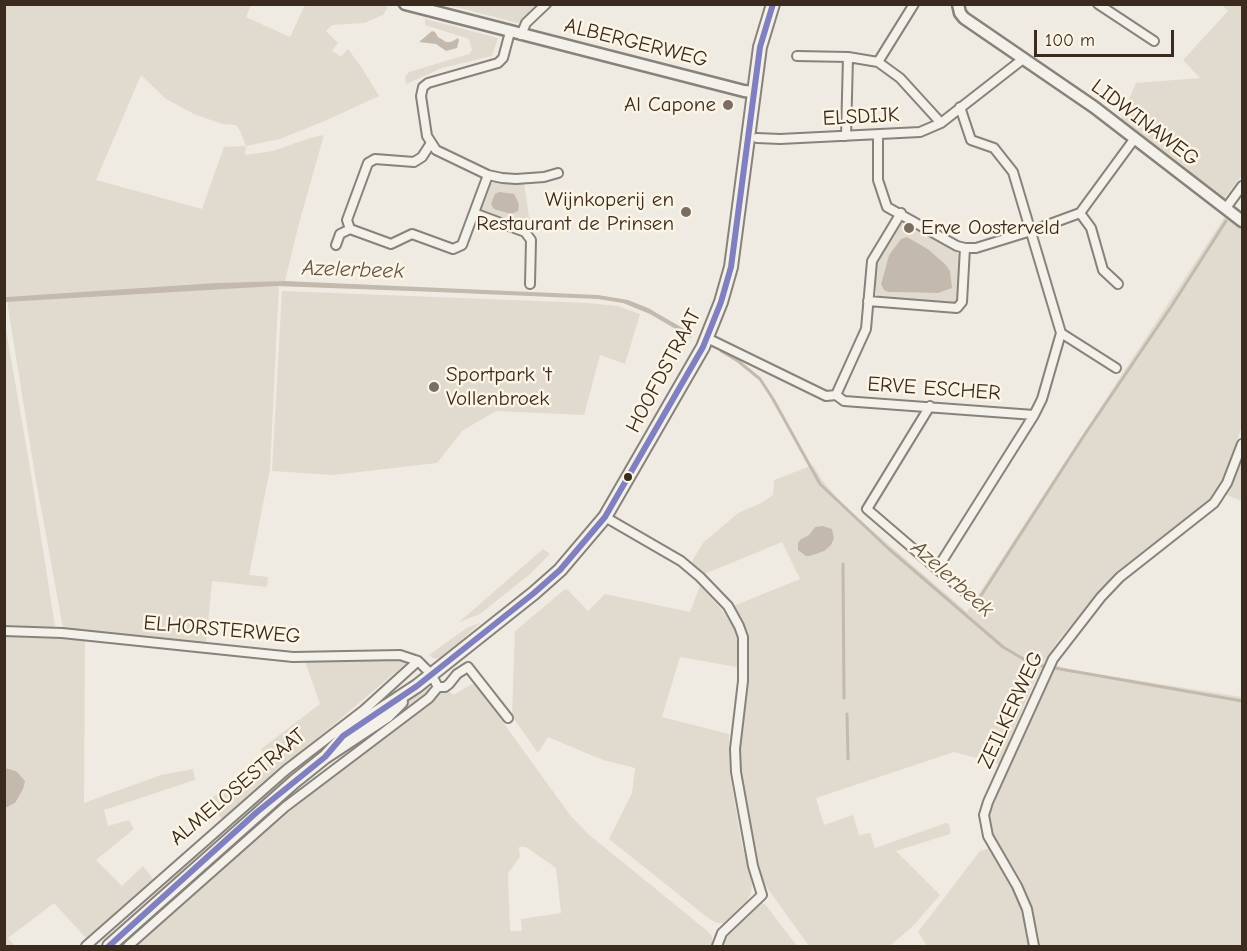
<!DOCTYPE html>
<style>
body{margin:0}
#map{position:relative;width:1247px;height:951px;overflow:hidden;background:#efebe2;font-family:"Comic Neue",sans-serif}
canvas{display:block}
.frame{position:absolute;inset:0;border:6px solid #3b2a1e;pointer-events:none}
.scale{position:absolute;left:1034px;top:30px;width:140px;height:27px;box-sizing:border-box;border:3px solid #3b2a1e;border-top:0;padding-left:8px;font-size:18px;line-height:21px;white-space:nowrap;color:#3b2a1e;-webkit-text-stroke:4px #fcf5e5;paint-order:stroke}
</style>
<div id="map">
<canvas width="1247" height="951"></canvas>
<div class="frame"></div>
<div class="scale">100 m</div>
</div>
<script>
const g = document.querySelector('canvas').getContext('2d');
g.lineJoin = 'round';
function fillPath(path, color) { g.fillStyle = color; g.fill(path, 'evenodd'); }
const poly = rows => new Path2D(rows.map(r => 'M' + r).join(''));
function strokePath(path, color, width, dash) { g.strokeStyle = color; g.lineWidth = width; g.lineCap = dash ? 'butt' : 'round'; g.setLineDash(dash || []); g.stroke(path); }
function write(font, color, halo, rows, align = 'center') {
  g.font = font + ' "Comic Neue",sans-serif'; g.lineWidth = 5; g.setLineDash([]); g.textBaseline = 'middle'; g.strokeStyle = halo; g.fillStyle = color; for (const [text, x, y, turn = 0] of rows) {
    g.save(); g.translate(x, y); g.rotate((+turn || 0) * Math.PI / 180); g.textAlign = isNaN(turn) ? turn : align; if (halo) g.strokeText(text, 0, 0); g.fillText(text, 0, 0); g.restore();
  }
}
const green = poly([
 [379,4,388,7,383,15,364,23,332,25,326,31,338,43,332,51,341,57,348,49,362,68,379,96,327,120,280,139,246,146,245,155,273,151,310,138,324,135,299,223,285,281,215,283,5,297,4,5,251,5,246,17,290,37,305,5],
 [141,75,166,99,194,114,222,124,236,125,240,131,246,146,224,147,202,209,96,180],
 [448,5,540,4,540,5,518,23],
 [1222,5,1242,5,1242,175,1223,200,1119,123,1136,83,1200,78,1183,60,1228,11],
 [425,19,498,38,492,56,442,68,406,84,405,77,409,72,469,54,472,50,469,39,425,25],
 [496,182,524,183,529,217,532,221,528,230,484,213,480,207,488,185],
 [1226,215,1242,228,1242,426,1222,482,1214,495,1196,511,1115,573,1057,642,1045,661,1032,687,999,764,954,752,816,798,824,825,853,815,859,835,870,833,875,848,946,823,949,824,950,829,950,834,896,851,940,895,914,925,891,945,809,946,758,875,739,778,737,746,746,652,731,607,800,579,782,542,702,575,689,566,703,543,738,513,761,503,773,495,774,480,813,465,822,480,843,505,967,612],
 [815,527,818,552,810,556,801,539,809,535],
 [904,223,958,253,961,258,959,295,956,303,949,304,882,299,876,295,875,267,897,225],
 [907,237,941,260,950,271,938,293,888,292,881,284,889,255,901,239],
 [279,284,270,469,249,575,268,577,267,587,212,581,206,645,63,628,35,475,7,301],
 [282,291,588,303,618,306,640,314,625,364,600,355,584,415,496,411,462,431,437,463,333,475,272,471],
 [5,324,30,468,55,626,52,627,5,625],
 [1242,462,1242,501,1227,495],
 [543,549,550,554,530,574,480,614,459,622],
 [700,586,721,609,735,629,738,641,737,667,680,657,662,717,729,734,730,775,742,845,752,883,751,893,747,901,724,923,717,923,708,918,609,839,632,793,635,768,603,760,548,737,538,753,512,716,515,631,564,590,567,589,588,611,605,594,690,612],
 [480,623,441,659,433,658,429,655,468,627],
 [4,634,85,640,84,803,161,775,193,769,195,780,104,810,108,826,129,820,134,829,96,860,122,886,143,866,153,879,86,938,54,903,8,938,15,946,5,946,5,808,15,803,16,771,5,768],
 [406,658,411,659,222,819,208,800,268,763,261,749,320,704,305,661],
 [1054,664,1066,669,1242,697,1242,946,1038,946,1031,910,1022,881,993,837,987,814],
 [472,684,476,685,570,815,588,834,705,929,712,936,712,946,135,946,211,877,377,739,445,688,453,695],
 [519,847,526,847,556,868,561,913,521,919,522,931,510,931,508,873,520,857],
 [422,686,429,687,428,695,376,730],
 [990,848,996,862,1012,886,1021,908,1030,946,927,946,918,932,980,851],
 [759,902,765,904,797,946,721,946,729,931]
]);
const water = poly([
 [432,31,435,32,438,37,446,42,451,42,458,38,459,40,457,48,446,51,436,44,419,42],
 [499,192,514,194,519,204,518,211,511,214,494,209,491,204,495,194],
 [907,237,929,250,945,264,950,271,952,288,938,293,888,292,884,290,881,284,889,255,901,239],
 [285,281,598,295,628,300,648,308,693,334,691,338,650,314,623,303,598,299,437,292,276,286,5,302,5,297,215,283],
 [823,526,832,529,834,538,831,545,824,551,810,556,806,556,798,550,798,543,801,539,809,535,815,527],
 [5,768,16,771,25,781,23,789,15,803,5,808]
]);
const stream = poly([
 [721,351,738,361,760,379,773,399,820,484,889,549,1003,647,1032,664,1242,701],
 [843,564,844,698],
 [975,605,1083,437,1171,307,1226,221],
 [847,714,848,759]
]);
const street = poly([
 [1098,4,1154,41],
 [510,32,503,58,498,63,428,83,423,87,421,96,427,136,436,150,488,175,502,178,516,179,544,177,558,173],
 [521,35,526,23,546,4],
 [797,56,848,57,878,62,900,78,941,123],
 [878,62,914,4],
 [878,135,878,180,887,207,957,246,965,248,976,248,1031,231,1080,213,1135,138],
 [846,136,848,57],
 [757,138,780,139,920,132,941,123,1023,59],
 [431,143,422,157,414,162,375,159,368,163,347,220,350,229,391,244,412,234,453,249,462,245,488,175],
 [1226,208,1242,186],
 [474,213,525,232,531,240,530,284],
 [901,213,872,261,866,329,836,395,844,401,1034,415,1042,399,1061,333,1013,172,994,148,971,140,960,107],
 [1080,213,1091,228,1103,270,1118,284],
 [336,245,340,234,350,229],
 [868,301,957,308,962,302,965,248],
 [1061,333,1116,368],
 [707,338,826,396,836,395],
 [930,406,867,509,937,569,1034,415],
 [605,517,681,561,700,577,728,606,739,626,743,637,743,681,735,749,736,772,753,866,762,895,722,933,717,946],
 [937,569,970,596],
 [4,631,62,633,293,657,400,655,418,661,431,674,438,687],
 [438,687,445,687,449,684,457,674,468,667,508,718],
 [86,946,286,770,364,710,418,661],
 [128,946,285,807,429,698,438,687],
 [1034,946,1027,909,1017,886,988,836,984,815,988,802,1053,659,1101,597,1120,577,1214,503,1227,483,1242,444]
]);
const secondary = poly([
 [405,4,744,91,753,92],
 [958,4,960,13,964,18,1094,107,1242,221]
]);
const primary = poly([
 [325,757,350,730,417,686,534,593,560,570,605,517,703,347,721,302,731,267,760,47,773,4],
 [109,946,295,781,325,757,387,716,401,702]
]);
const bus1 = poly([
 [109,946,257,812,325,757,343,736,417,686,534,593,560,570,605,517,703,347,721,302,731,267,760,47,773,4]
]);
const markers = [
 [728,105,6,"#7a6e63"],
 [686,212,6,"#7a6e63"],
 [909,228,6,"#7a6e63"],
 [434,387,6,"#7a6e63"],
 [628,477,5,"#3b2a1e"]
];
const streetNames = [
 ["ALBERGERWEG",636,43,14],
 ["ELSDIJK",861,117,-3],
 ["LIDWINAWEG",1145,123,37],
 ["HOOFDSTRAAT",664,371,-62],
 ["ERVE ESCHER",934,389,4],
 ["ELHORSTERWEG",222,630,5],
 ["ZEILKERWEG",1011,710,-65],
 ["ALMELOSESTRAAT",238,787,-40]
];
const poiNames = [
 ["Al Capone",716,105],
 ["Wijnkoperij en",674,200],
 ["Restaurant de Prinsen",674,224],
 ["Erve Oosterveld",921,228,"left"],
 ["Sportpark 't",446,375,"left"],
 ["Vollenbroek",446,399,"left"]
];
const waterNames = [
 ["Azelerbeek",353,270,2],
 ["Azelerbeek",952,579,42]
];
fillPath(green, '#e1dace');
fillPath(water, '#c3baad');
strokePath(stream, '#c3baad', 3);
strokePath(street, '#87827b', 12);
strokePath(secondary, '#87827b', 15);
strokePath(primary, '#87827b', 16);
strokePath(street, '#f4f1ea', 8);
strokePath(secondary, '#f4f1ea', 10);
strokePath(primary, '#f4f1ea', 12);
strokePath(bus1, '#8080c0', 6);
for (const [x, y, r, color] of markers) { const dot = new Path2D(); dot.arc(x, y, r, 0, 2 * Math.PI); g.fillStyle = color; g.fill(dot); strokePath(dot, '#fcf5e5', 2); }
write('21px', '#3b2a1e', '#fcf5e5', streetNames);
write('21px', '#3b2a1e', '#fcf5e5', poiNames, 'right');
write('italic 22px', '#645548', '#fcf5e5', waterNames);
</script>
